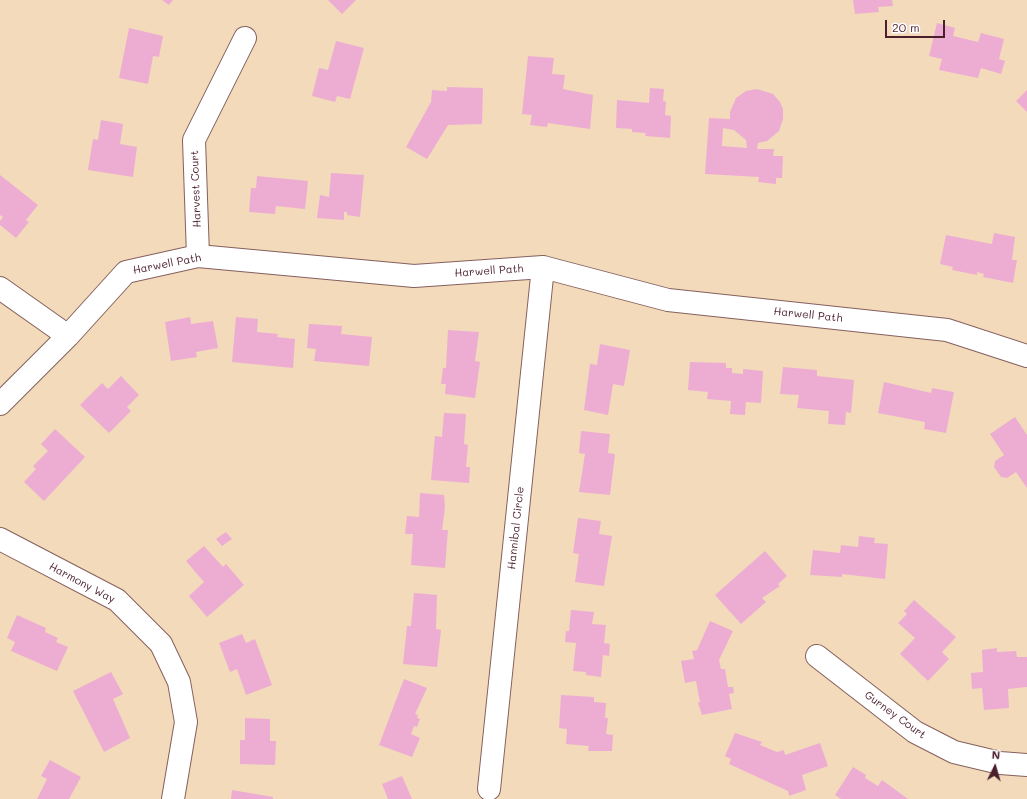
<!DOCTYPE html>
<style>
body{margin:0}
#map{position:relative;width:1027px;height:799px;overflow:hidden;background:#f2dabb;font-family:Mali,sans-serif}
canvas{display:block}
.north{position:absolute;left:975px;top:747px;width:40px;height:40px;-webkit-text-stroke:3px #fff;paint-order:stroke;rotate:5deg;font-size:11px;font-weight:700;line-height:16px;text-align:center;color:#4a1f2b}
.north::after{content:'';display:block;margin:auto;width:14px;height:18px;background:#4a1f2b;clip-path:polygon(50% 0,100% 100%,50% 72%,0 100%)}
.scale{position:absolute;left:885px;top:20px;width:60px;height:18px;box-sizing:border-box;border:2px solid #4a1f2b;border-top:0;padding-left:5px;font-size:12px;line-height:14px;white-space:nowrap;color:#4a1f2b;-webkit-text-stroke:3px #fff;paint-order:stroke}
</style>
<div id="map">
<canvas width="1027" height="799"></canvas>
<div class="north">N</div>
<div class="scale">20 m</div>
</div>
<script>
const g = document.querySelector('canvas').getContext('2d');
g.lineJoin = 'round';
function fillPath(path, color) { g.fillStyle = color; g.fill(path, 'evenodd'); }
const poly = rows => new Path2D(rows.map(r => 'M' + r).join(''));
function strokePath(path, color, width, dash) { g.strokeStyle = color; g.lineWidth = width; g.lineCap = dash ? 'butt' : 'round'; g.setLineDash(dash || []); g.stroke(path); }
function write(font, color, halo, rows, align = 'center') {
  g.font = font + ' Mali,sans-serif'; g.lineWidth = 3.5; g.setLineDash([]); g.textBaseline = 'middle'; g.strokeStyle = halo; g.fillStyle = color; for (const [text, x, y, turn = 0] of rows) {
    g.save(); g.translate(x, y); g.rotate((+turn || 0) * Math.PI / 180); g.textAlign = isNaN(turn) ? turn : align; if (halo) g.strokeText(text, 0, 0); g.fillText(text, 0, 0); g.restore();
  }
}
const building = poly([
 [162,0,173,0,169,5],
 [328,0,356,0,342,14],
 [853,0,892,0,893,6,878,7,879,12,855,14],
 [937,23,955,28,953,36,978,42,981,33,1004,39,999,59,1005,61,1001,74,981,68,978,78,939,70,942,59,929,56],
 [129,28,163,36,159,57,153,56,148,84,119,78],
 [336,41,364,48,350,99,337,96,335,102,312,96,319,68,328,70],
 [528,56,554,58,552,74,565,75,563,89,593,95,590,129,548,123,547,127,530,125,532,115,522,114],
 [447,87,483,88,482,124,448,125,427,159,406,147,431,102,432,90,447,91],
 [650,88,664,89,663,101,666,102,665,115,671,116,670,138,645,136,646,133,632,132,632,129,616,128,617,100,649,103],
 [757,89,773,94,780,102,783,109,783,119,779,131,767,141,758,143,757,149,774,149,773,156,783,156,782,178,776,178,776,184,758,182,759,177,705,174,709,118,730,119,730,112,736,98,746,91],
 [723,128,734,130,746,140,747,148,722,146],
 [1027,90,1027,112,1016,101],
 [101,120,123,124,120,144,137,147,133,177,88,170,93,139,98,140],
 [331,173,364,175,360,217,347,215,347,212,344,212,344,220,317,218,320,195,329,197],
 [0,175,38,205,26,220,29,222,16,238,0,225,0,221,3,217,0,215],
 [257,176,308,181,305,209,276,206,275,214,249,212,251,188,256,188],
 [994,233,1015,237,1012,260,1017,260,1013,283,983,277,984,274,977,272,977,275,952,270,953,267,940,264,946,235,992,244],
 [190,317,191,324,213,321,218,348,196,352,197,357,171,361,165,322],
 [236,317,258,319,257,332,278,334,277,337,295,339,293,368,232,362],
 [309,324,342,326,341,334,372,337,369,366,314,361,316,349,307,348],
 [448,330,479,332,475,361,480,362,475,398,445,394,446,384,441,384,443,368,446,368],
 [600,344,630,350,624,386,613,384,608,415,584,410,590,364,597,365],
 [690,362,726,363,726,368,732,368,732,373,743,374,743,369,763,371,761,403,746,402,745,415,730,414,731,401,707,399,708,392,688,390],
 [783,367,817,370,817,376,854,380,851,413,846,412,845,425,828,424,829,411,797,408,799,395,780,394],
 [121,376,139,395,127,407,131,411,109,433,80,405,102,383,108,389],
 [884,382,931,393,932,388,954,392,946,433,924,429,925,422,878,413],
 [444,413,466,414,464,444,468,445,466,467,470,467,469,483,431,480,435,436,442,437],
 [1015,417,1027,435,1027,488,1016,472,1007,478,1001,477,994,467,995,461,1004,455,990,434],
 [55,429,85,457,44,501,24,482,36,469,33,466,48,451,41,444],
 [581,431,610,434,608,453,615,454,610,495,579,492,585,454,579,453],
 [420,493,444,495,445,507,442,530,448,530,445,568,411,565,413,534,405,534,407,516,419,517],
 [578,518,601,521,599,534,612,536,604,586,575,582,579,554,573,553],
 [226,532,232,539,222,546,216,539],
 [859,536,875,538,874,543,888,544,885,579,842,574,842,577,810,575,813,550,840,553,841,545,858,547],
 [204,546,223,567,226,564,244,585,207,617,189,596,204,582,186,561],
 [765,551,787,576,778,584,780,586,762,598,766,602,741,624,715,595],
 [414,593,437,595,436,629,441,630,437,667,403,664,407,626,411,626],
 [914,600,956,637,942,652,949,659,928,681,900,654,915,638,898,623,907,614,904,611],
 [571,610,594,612,592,624,606,625,604,643,610,644,609,656,603,655,601,677,586,675,586,672,573,671,576,643,565,642,566,631,569,631],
 [17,615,46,628,45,632,58,638,56,642,68,647,57,671,11,651,15,642,7,638],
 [710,621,733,631,719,660,721,669,725,669,728,687,733,687,734,693,729,694,732,709,702,715,698,703,700,702,696,681,685,683,681,661,694,659,692,651,697,650],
 [242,634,246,643,255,639,272,685,246,695,237,669,230,672,219,643],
 [997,648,997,652,1016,651,1017,657,1027,657,1027,687,1008,689,1009,708,984,710,982,688,972,689,971,673,983,672,982,650],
 [111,672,123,694,113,699,130,738,104,752,73,691],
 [404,679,427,688,415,714,418,715,417,718,420,719,417,727,414,726,411,734,420,738,412,757,379,745],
 [561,695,594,697,594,702,606,703,605,718,608,718,606,734,613,735,612,751,588,751,589,746,566,744,567,729,559,728],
 [245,718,270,719,270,741,276,741,275,765,240,764,240,740,245,740],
 [735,733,762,742,760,745,777,752,784,750,785,755,820,743,828,766,802,775,806,790,789,796,788,791,729,764,731,759,725,756],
 [50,760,81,777,69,799,37,799,47,779,41,776],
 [853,767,866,775,865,778,878,786,882,780,908,799,841,799,835,795],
 [402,776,412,799,388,799,382,784],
 [232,790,273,797,273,799,231,799]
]);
const minor = poly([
 [198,256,194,140,245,38],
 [0,288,68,336],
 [0,404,68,336,126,272,198,256,414,276,543,267,668,300,947,330,1027,356],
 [0,539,117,600,161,644,179,682,186,722,173,799],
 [817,656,915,732,954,752,1000,763,1027,765],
 [489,789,543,267]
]);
const streetNames = [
 ["Harvest Court",196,189,-92],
 ["Harwell Path",167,264,-11],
 ["Harwell Path",489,271,-4],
 ["Harwell Path",808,315,6],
 ["Hannibal Circle",516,528,-84],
 ["Harmony Way",82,583,28],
 ["Gurney Court",895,715,36]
];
fillPath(building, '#edadd3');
strokePath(minor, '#85605d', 24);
strokePath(minor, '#fff', 22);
write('11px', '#4a1f2b', '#fff', streetNames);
</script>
